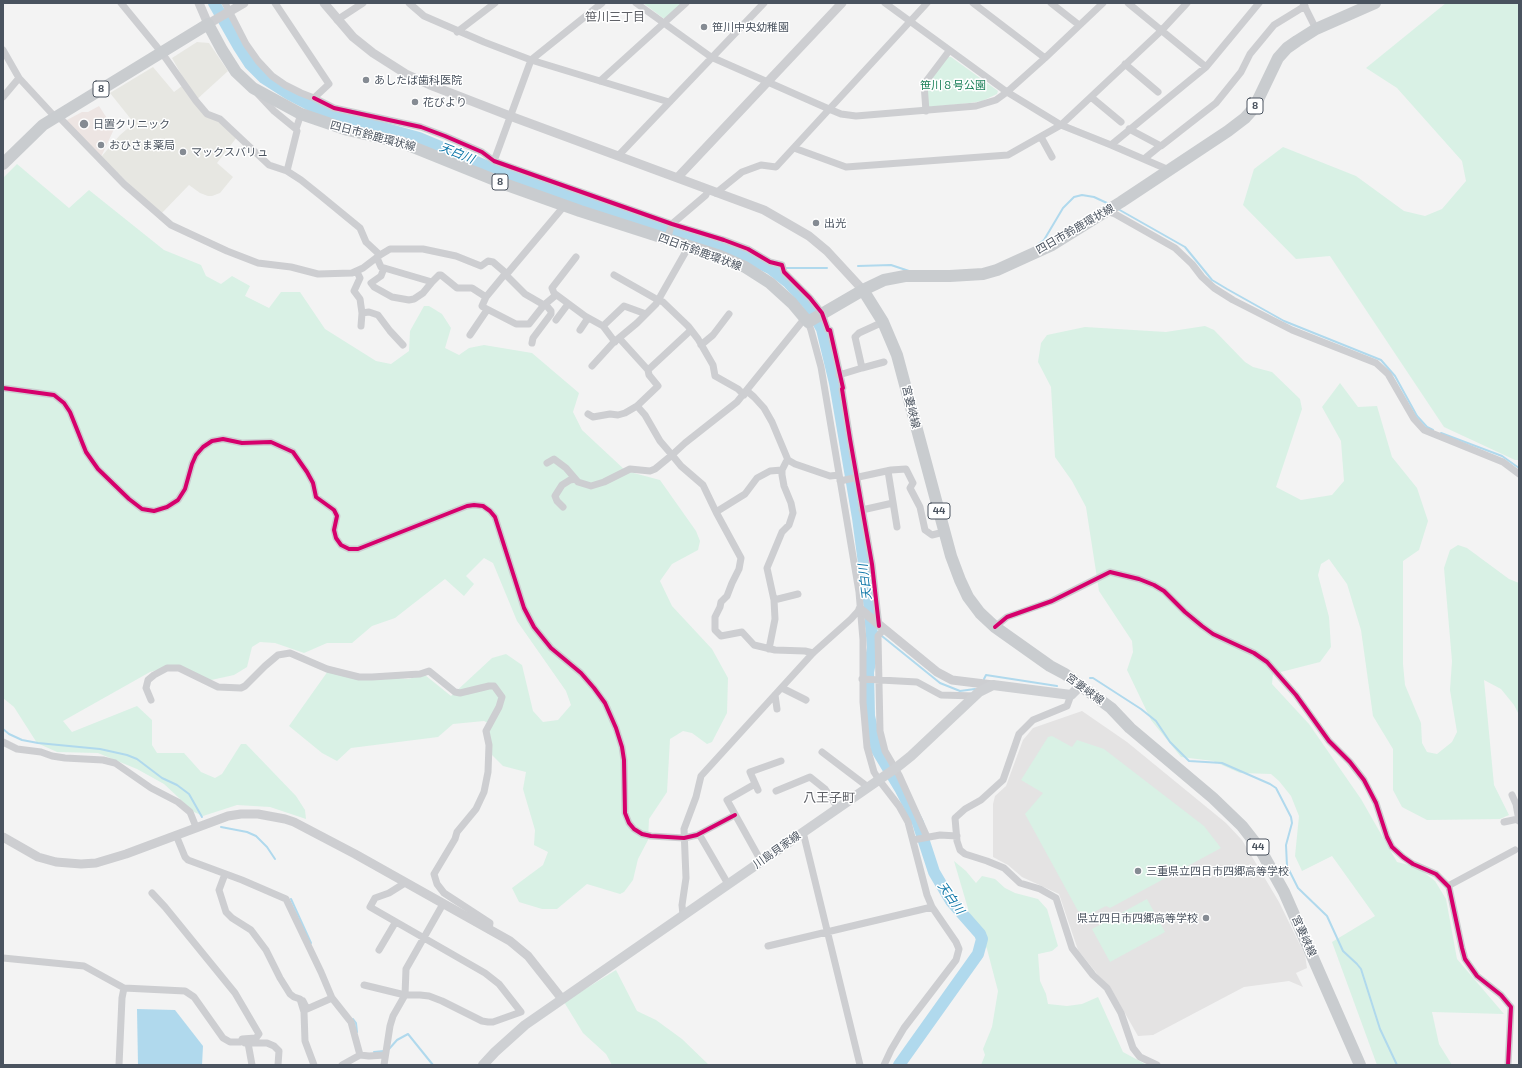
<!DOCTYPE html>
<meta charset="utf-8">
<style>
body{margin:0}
#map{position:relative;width:1522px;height:1068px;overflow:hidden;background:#f3f3f3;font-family:"Exo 2",sans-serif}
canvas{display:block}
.frame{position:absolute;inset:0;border:4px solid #4a535f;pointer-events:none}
</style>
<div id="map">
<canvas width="1522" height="1068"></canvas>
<div class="frame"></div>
</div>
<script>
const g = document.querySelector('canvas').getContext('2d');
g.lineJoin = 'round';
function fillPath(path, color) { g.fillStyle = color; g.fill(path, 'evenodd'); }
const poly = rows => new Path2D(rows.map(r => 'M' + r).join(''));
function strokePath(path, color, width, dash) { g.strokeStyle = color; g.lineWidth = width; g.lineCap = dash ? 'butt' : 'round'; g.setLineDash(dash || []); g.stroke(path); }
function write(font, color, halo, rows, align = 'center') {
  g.font = font + ' "Exo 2","Noto Sans JP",sans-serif'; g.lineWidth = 3; g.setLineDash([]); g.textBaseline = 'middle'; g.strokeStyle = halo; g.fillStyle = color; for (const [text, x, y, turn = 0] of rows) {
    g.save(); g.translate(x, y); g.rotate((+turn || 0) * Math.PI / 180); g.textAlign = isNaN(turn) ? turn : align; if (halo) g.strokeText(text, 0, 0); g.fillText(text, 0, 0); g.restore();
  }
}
const commercial = poly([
 [197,42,209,43,228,71,194,102,237,137,217,163,233,177,220,193,212,196,208,196,200,193,189,185,161,214,101,157,120,135,134,123,110,93,153,67,174,92,186,83,172,58]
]);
const education = poly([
 [1082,711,1127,742,1226,823,1242,840,1279,902,1305,955,1307,968,1296,973,1303,987,1289,981,1244,987,1153,1035,1138,1036,1110,987,1098,975,1078,950,1059,894,1022,877,1008,865,993,857,993,804,995,796,1006,786,1023,740,1033,728]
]);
const medical = poly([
 [99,106,114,129,101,157,65,121,82,112,88,112]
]);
const green = poly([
 [643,3,682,3,666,18,663,18],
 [1446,3,1519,3,1519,460,1515,460,1444,427,1330,256,1296,259,1243,205,1254,169,1283,147,1356,176,1404,211,1425,216,1442,209,1466,181,1462,161,1397,88,1366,68],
 [948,57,951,57,998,91,997,94,982,101,970,103,930,107,928,105,926,85],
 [17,164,69,208,89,190,164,250,201,265,206,276,221,284,232,276,250,286,245,296,269,308,281,292,300,292,325,329,376,361,391,364,409,351,410,331,424,306,429,306,442,314,451,328,445,348,459,355,469,348,484,345,532,353,579,393,573,412,582,430,626,471,660,480,696,531,700,541,698,550,672,564,660,581,672,606,712,649,728,678,727,713,712,742,707,744,692,733,683,731,670,739,667,792,649,819,648,840,638,859,633,880,624,892,620,894,587,884,557,909,542,909,519,902,512,888,543,865,548,852,534,845,535,830,523,789,526,772,503,766,491,754,488,723,484,721,453,724,438,737,351,748,337,761,322,753,289,726,328,671,408,679,425,675,451,696,492,658,506,654,522,665,533,711,543,722,558,720,571,705,566,691,517,621,493,563,484,558,466,576,474,584,464,596,445,579,395,618,372,626,352,643,327,643,304,653,275,643,260,642,252,647,247,667,234,675,202,682,173,666,150,672,63,721,72,732,137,706,152,720,152,745,157,753,184,753,201,772,215,778,222,774,241,744,246,744,296,796,305,810,306,819,270,807,237,805,203,816,194,812,164,784,137,769,98,753,57,752,37,743,14,707,3,698,3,178],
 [1205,326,1214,330,1245,362,1253,367,1272,372,1300,399,1302,409,1276,487,1301,500,1332,495,1344,481,1341,441,1322,407,1340,383,1358,407,1377,406,1392,457,1417,488,1428,521,1419,550,1403,561,1403,664,1405,685,1421,723,1422,743,1427,752,1437,754,1452,742,1457,732,1450,690,1452,661,1444,568,1450,550,1458,545,1467,548,1509,579,1519,583,1519,715,1514,705,1501,689,1484,680,1494,785,1509,815,1500,819,1427,820,1402,807,1393,790,1393,749,1373,716,1361,630,1347,584,1329,559,1321,564,1318,575,1329,617,1331,647,1320,662,1273,674,1272,684,1309,724,1361,799,1397,862,1417,867,1435,881,1446,899,1457,959,1504,1014,1432,1012,1439,1044,1452,1065,1377,1065,1332,942,1375,916,1332,856,1302,871,1295,856,1299,816,1291,796,1279,781,1271,774,1240,773,1213,761,1181,757,1151,720,1127,670,1133,652,1132,641,1099,591,1086,507,1072,481,1055,457,1051,387,1038,362,1041,343,1047,335,1085,327,1166,332],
 [1052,736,1072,747,1077,740,1104,749,1204,826,1221,848,1110,908,1106,906,1090,914,1078,911,1025,814,1043,793,1021,780,1048,737],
 [954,861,966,871,976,883,982,876,995,879,1005,888,1015,893,1038,899,1047,909,1058,946,1052,951,1038,954,1040,981,1046,994,1048,1004,1067,1006,1082,1004,1098,997,1123,1052,1147,1065,981,1065,985,1055,983,1049,992,1027,998,991,987,949,969,912],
 [1147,899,1165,932,1110,962,1092,929],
 [616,970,637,1011,656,1020,682,1039,709,1065,612,1065,606,1054,583,1033,564,1002]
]);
const water = poly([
 [137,1009,175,1010,203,1046,202,1065,138,1065]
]);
const stream = poly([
 [1118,209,1185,247,1212,280,1227,289,1284,321,1381,360,1395,376,1417,416,1427,427,1433,430],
 [1036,246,1044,240,1063,208,1074,197,1082,195,1094,197,1109,204],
 [858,266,891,265,909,271],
 [770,268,780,268],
 [785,268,827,268],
 [1441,433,1502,456,1519,468],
 [872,628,940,683,960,691,975,689],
 [1090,678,1093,678,1141,709,1156,721,1170,742,1189,761,1222,763,1270,784,1276,788,1291,817,1292,823,1286,845,1287,866,1298,888,1327,916,1343,951,1357,964,1361,969,1380,1029,1397,1065],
 [984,679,986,675,1057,686],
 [3,729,9,734,22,740,38,743,100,749,127,755,137,759,162,778,177,785,189,794,202,817],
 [221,827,247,832,256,836,267,847,275,859],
 [291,899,311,943],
 [353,1019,356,1023,357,1032],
 [389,1049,397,1040,408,1034,433,1065],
 [374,1052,384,1051]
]);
const river = poly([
 [214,3,239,47,250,64,264,78,289,94,333,117,365,123,419,138,493,169,643,222,740,254,770,268,788,282,808,304,822,329,835,383,858,518,869,601,873,648,868,672,869,716,877,750,901,790,918,823,934,872,951,901,980,934,982,939,978,954,899,1065]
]);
const minor = poly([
 [121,3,162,53,196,101,207,114,220,119,269,165,287,171,301,180,321,196,360,228,366,242,380,255],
 [225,3,246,44,258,61,272,76,285,85,301,93,314,98,329,84,275,3],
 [409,3,424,16,484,42,531,60,669,102],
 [636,3,711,57,829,109,841,114,856,116,976,106,996,100,1007,92,1045,58,1103,3],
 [885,3,1007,92,1061,125,1111,145,1169,170],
 [973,3,1045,58],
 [1051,3,1079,25],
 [1128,3,1206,67],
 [1303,3,1316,29],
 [337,20,363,3],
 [457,32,495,3],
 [3,50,19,78,55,117],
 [1125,64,1158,92],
 [600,81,686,3],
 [258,94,274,111,296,129],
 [3,97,19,78],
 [1091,97,1121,122],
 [314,98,334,108,421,127,445,136,482,152,494,161,672,224,724,240,748,249,770,262,782,265,784,272,810,298,822,313,828,330,830,330,843,388,842,389,850,439,872,564,879,626],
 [926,111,924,84,949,51],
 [58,116,124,184,171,225,227,251,258,263,291,267,318,274,352,273,363,268,380,255,390,249,423,249,456,256,481,266,488,261,493,262,507,274],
 [1129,129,1161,146,1216,103,1241,72,1250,54,1274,25,1305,6],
 [1041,137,1052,157],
 [1111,145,1206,67,1259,3],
 [794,148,846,167,1008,155,1061,125,1161,31,1187,3],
 [618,156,764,3],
 [1144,159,1160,146],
 [494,161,531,60,602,3],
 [287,171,297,131,296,129,301,114],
 [716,193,742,172,761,165,776,167,927,3],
 [1106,211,1115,214,1175,248,1192,264,1202,277,1214,288,1233,300,1292,330,1376,363,1388,374,1414,419,1424,430,1503,462,1519,474],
 [667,239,672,224,706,195,708,189],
 [576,257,552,288,554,293,585,316,603,326,615,342],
 [377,258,381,267,432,282,439,275,441,275,457,288,472,288,486,297,505,274,525,294,544,305,556,295],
 [384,268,381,276,371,283,374,287,392,297,409,300,414,299,423,293,432,282],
 [357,272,360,278,354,291,360,299,362,313,361,326],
 [506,275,565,205],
 [614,275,658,300,663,302,688,326,698,339,713,365,715,376,738,389,744,395],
 [486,297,482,306,483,307,516,324,529,324,544,305],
 [362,313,369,312,378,315,390,331,403,345],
 [805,318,737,402,685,443,672,455,681,466,703,485,716,512,741,558,739,569,732,583,727,596,721,602,720,607,715,617,715,630,721,636,742,632,754,645,775,650,805,651,813,653],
 [556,320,568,304],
 [808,322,811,330,821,367,859,592,863,640,863,702,867,747,874,772,879,780,899,806,908,822,927,895,932,907,956,942,959,949,956,960,904,1028,891,1050,884,1065],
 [603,326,624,306,646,314],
 [580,330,588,318],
 [470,335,487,310],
 [532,343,533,338,551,314,551,311,546,305],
 [701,345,713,335,729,314],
 [592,366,613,343,637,323,656,304,689,246],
 [862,368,884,362],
 [648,370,691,330],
 [839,375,862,368,855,337,859,333,883,322],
 [3,388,54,395,64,403,70,412,86,452,98,469,129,499,142,509,154,511,167,507,178,500,185,489,192,464,196,455,203,447,212,441,223,439,242,443,271,442,293,452,307,472,313,483,316,497,334,510,337,516,334,530,336,538,341,545,349,549,358,549,467,506,474,505,483,506,490,511,495,517,524,608,534,627,551,648,581,673,594,688,605,703,616,728,622,747,624,760,625,813,629,823,634,829,642,834,651,836,684,838,697,835,735,815],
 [747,391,754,397,764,408,772,422,788,460,795,464,830,476,839,475],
 [588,414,593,417,610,414,618,415,625,413,637,406,658,386,649,375,648,370,619,338],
 [547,463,554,459,566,468,578,482,591,486,604,482,630,469,650,471,655,469,672,455,660,441,645,415,637,406],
 [888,471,897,527],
 [840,481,891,470,906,469,913,483,910,488,920,507,925,530,932,535,944,532],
 [563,507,557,501,555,496,562,485,570,480,575,479],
 [862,510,893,503],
 [716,512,745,494,757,478,770,471,782,470],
 [774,600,798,594],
 [995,627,1007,617,1052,601,1110,572,1139,579,1154,585,1164,591,1185,612,1202,626,1213,634,1254,653,1267,662,1296,695,1329,741,1350,762,1364,780,1376,803,1387,837,1392,847,1403,857,1413,864,1436,874,1449,887,1462,948,1465,959,1477,976,1501,995,1511,1007,1508,1065],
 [884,629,878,636,880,731,885,751,899,775,927,837],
 [769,649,775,619,774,600,767,568,782,532,789,525,793,513,791,503,784,486,782,475,782,470,786,462,788,460],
 [862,679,917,682,941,695,975,696],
 [782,688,806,700],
 [775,695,777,709],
 [1071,695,1067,706,1033,720,1019,734,1003,780,981,800,965,809,955,818,957,841,960,850,965,854,987,861,1004,868,1020,883,1040,889,1056,898,1072,948,1093,975,1107,988,1121,1013,1133,1048,1140,1057,1157,1065],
 [151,700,146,688,148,680,154,675,167,668,179,668,218,687,241,688,245,686,265,666,278,655,290,653,327,669,359,677,372,677,420,674,429,671,455,692,460,693,489,686,494,686,502,697,499,707,486,731,489,745,488,772,484,792,476,809,457,832,455,839,434,874,437,884,444,893,490,923,489,930],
 [3,742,17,749,41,752,52,756,65,758,103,760,115,763,151,788,178,802,190,812,196,827],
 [822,752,868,787],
 [755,784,727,800,761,861],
 [758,790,750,772,781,761],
 [776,791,810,777,825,789,838,808],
 [1512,795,1516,804,1519,821],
 [1504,822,1518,819],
 [803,832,860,1065],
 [699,834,728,884],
 [176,835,185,857,188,860,242,880,286,899,321,972,332,998,351,1022,360,1055,369,1056,385,1055],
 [913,840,940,835,957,836],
 [225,874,219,890,226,912,232,918,251,930,266,950,280,978,290,994,294,997,300,999,304,1012,305,1041,314,1065],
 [1448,886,1515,850],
 [683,915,682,905,686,878,684,829,696,797,701,776,813,653,851,619,860,609],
 [768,946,932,907],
 [379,950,395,923],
 [3,958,84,966,124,988,122,998,119,1065],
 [364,985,405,995,420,995,429,996,442,1001,482,1021,488,1022,493,1022,521,1012,499,984,485,973,370,907,375,898,389,893,405,883],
 [124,988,185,991,194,997,223,1038,230,1042,241,1042,242,1039,256,1038,259,1034,235,993,165,907,152,893],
 [303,1001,307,1009,332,998],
 [245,1043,248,1043,252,1065],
 [248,1043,267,1043,274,1046,279,1051,278,1065],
 [342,1065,360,1055],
 [384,1065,390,1026,393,1016,405,995,406,969,443,904]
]);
const tertiary = poly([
 [199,3,208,24,244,3],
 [324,3,353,37,373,53,406,74,430,85,510,116,764,210,809,236,827,251,863,290],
 [678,177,842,3],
 [860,609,937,672,952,680,993,685],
 [3,837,38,857,56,862,81,864,96,863,126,854,228,816,241,814,258,814,285,819,294,822,355,854,510,941,528,956,562,999]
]);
const secondary = poly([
 [483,1065,495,1052,525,1025,896,768,911,756,979,692,993,685,1071,695,1080,686]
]);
const primary = poly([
 [3,164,43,125,208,24,222,50,236,72,253,88,301,114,348,130,403,143,507,185,580,211,720,256,745,267,770,283,792,303,808,322,863,290,884,280,905,276,950,276,983,274,997,270,1052,245,1121,202,1228,131,1245,118,1254,108,1278,58,1287,48,1297,41,1316,29,1375,3],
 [863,290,883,322,897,355,951,556,960,580,968,597,980,613,995,627,1050,666,1065,674,1111,708,1130,728,1213,798,1242,826,1260,849,1284,892,1360,1065]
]);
const cycleway = poly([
 [314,98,334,108,421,127,445,136,482,152,494,161,672,224,724,240,748,249,770,262,782,265,784,272,810,298,822,313,828,330,830,330,843,388,842,389,850,439,872,564,879,626],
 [3,388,54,395,64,403,70,412,86,452,98,469,129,499,142,509,154,511,167,507,178,500,185,489,192,464,196,455,203,447,212,441,223,439,242,443,271,442,293,452,307,472,313,483,316,497,334,510,337,516,334,530,336,538,341,545,349,549,358,549,467,506,474,505,483,506,490,511,495,517,524,608,534,627,551,648,581,673,594,688,605,703,616,728,622,747,624,760,625,813,629,823,634,829,642,834,651,836,684,838,697,835,735,815],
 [995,627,1007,617,1052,601,1110,572,1139,579,1154,585,1164,591,1185,612,1202,626,1213,634,1254,653,1267,662,1296,695,1329,741,1350,762,1364,780,1376,803,1387,837,1392,847,1403,857,1413,864,1436,874,1449,887,1462,948,1465,959,1477,976,1501,995,1511,1007,1508,1065]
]);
const markers = [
 [704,27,4,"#858b93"],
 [366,80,4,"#858b93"],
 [415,102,4,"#858b93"],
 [84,124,5,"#858b93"],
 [101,145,4,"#858b93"],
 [183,152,4,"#858b93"],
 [816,223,4,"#858b93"],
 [1138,871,4,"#858b93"],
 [1206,918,4,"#858b93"]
];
const shields = [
 [101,89,16],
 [1255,106,16],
 [500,182,16],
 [939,511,22],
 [1258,847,22]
];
const shieldNames = [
 ["8",101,89],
 ["8",1255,106],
 ["8",500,182],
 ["44",939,511],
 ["44",1258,847]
];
const poiNames = [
 ["笹川中央幼稚園",712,27],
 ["あしたば歯科医院",374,80],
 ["花びより",423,102],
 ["日置クリニック",93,124],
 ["おひさま薬局",109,145],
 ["マックスバリュ",191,152],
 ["出光",824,223],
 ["三重県立四日市四郷高等学校",1146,871],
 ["県立四日市四郷高等学校",1198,918,"right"]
];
const parkNames = [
 ["笹川８号公園",953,85]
];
const streetNames = [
 ["四日市鈴鹿環状線",373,136,15],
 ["四日市鈴鹿環状線",1075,229,-30],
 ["四日市鈴鹿環状線",700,252,20],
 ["宮妻峡線",911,407,76],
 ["宮妻峡線",1085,689,36],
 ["川島貝家線",777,850,-35],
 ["宮妻峡線",1304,936,66]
];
const neighbourhoodNames = [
 ["笹川三丁目",615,17]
];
const waterNames = [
 ["天白川",457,153,22],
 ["天白川",865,582,-97],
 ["天白川",951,898,55]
];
const quarterNames = [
 ["八王子町",829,798]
];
fillPath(commercial, '#e7e7e2');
fillPath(education, '#e4e3e3');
fillPath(medical, '#ede5e3');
fillPath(green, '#d9f1e5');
fillPath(water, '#b0d9ed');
strokePath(stream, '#b0d9ed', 2);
strokePath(river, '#b0d9ed', 12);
strokePath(minor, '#cdced1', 7);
strokePath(tertiary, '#cdced1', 9);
strokePath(secondary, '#ced0d3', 10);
strokePath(primary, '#c9cccf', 12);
strokePath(cycleway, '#d6006c', 4);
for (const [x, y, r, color] of markers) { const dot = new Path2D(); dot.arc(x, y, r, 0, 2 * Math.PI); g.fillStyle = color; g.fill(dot); strokePath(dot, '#fff', 1.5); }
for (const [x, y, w] of shields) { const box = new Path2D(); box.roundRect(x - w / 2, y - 8, w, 16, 3); g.fillStyle = '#fff'; g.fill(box); strokePath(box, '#4a535f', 1); }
write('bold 10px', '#4a535f', null, shieldNames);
write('11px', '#4a535f', '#fff', poiNames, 'left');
write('11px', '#1b8059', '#fff', parkNames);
write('11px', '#4a535f', '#fff', streetNames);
write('12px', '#5f6167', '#fff', neighbourhoodNames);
write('italic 12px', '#1279aa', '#fff', waterNames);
write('13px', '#5f6167', '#fff', quarterNames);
</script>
